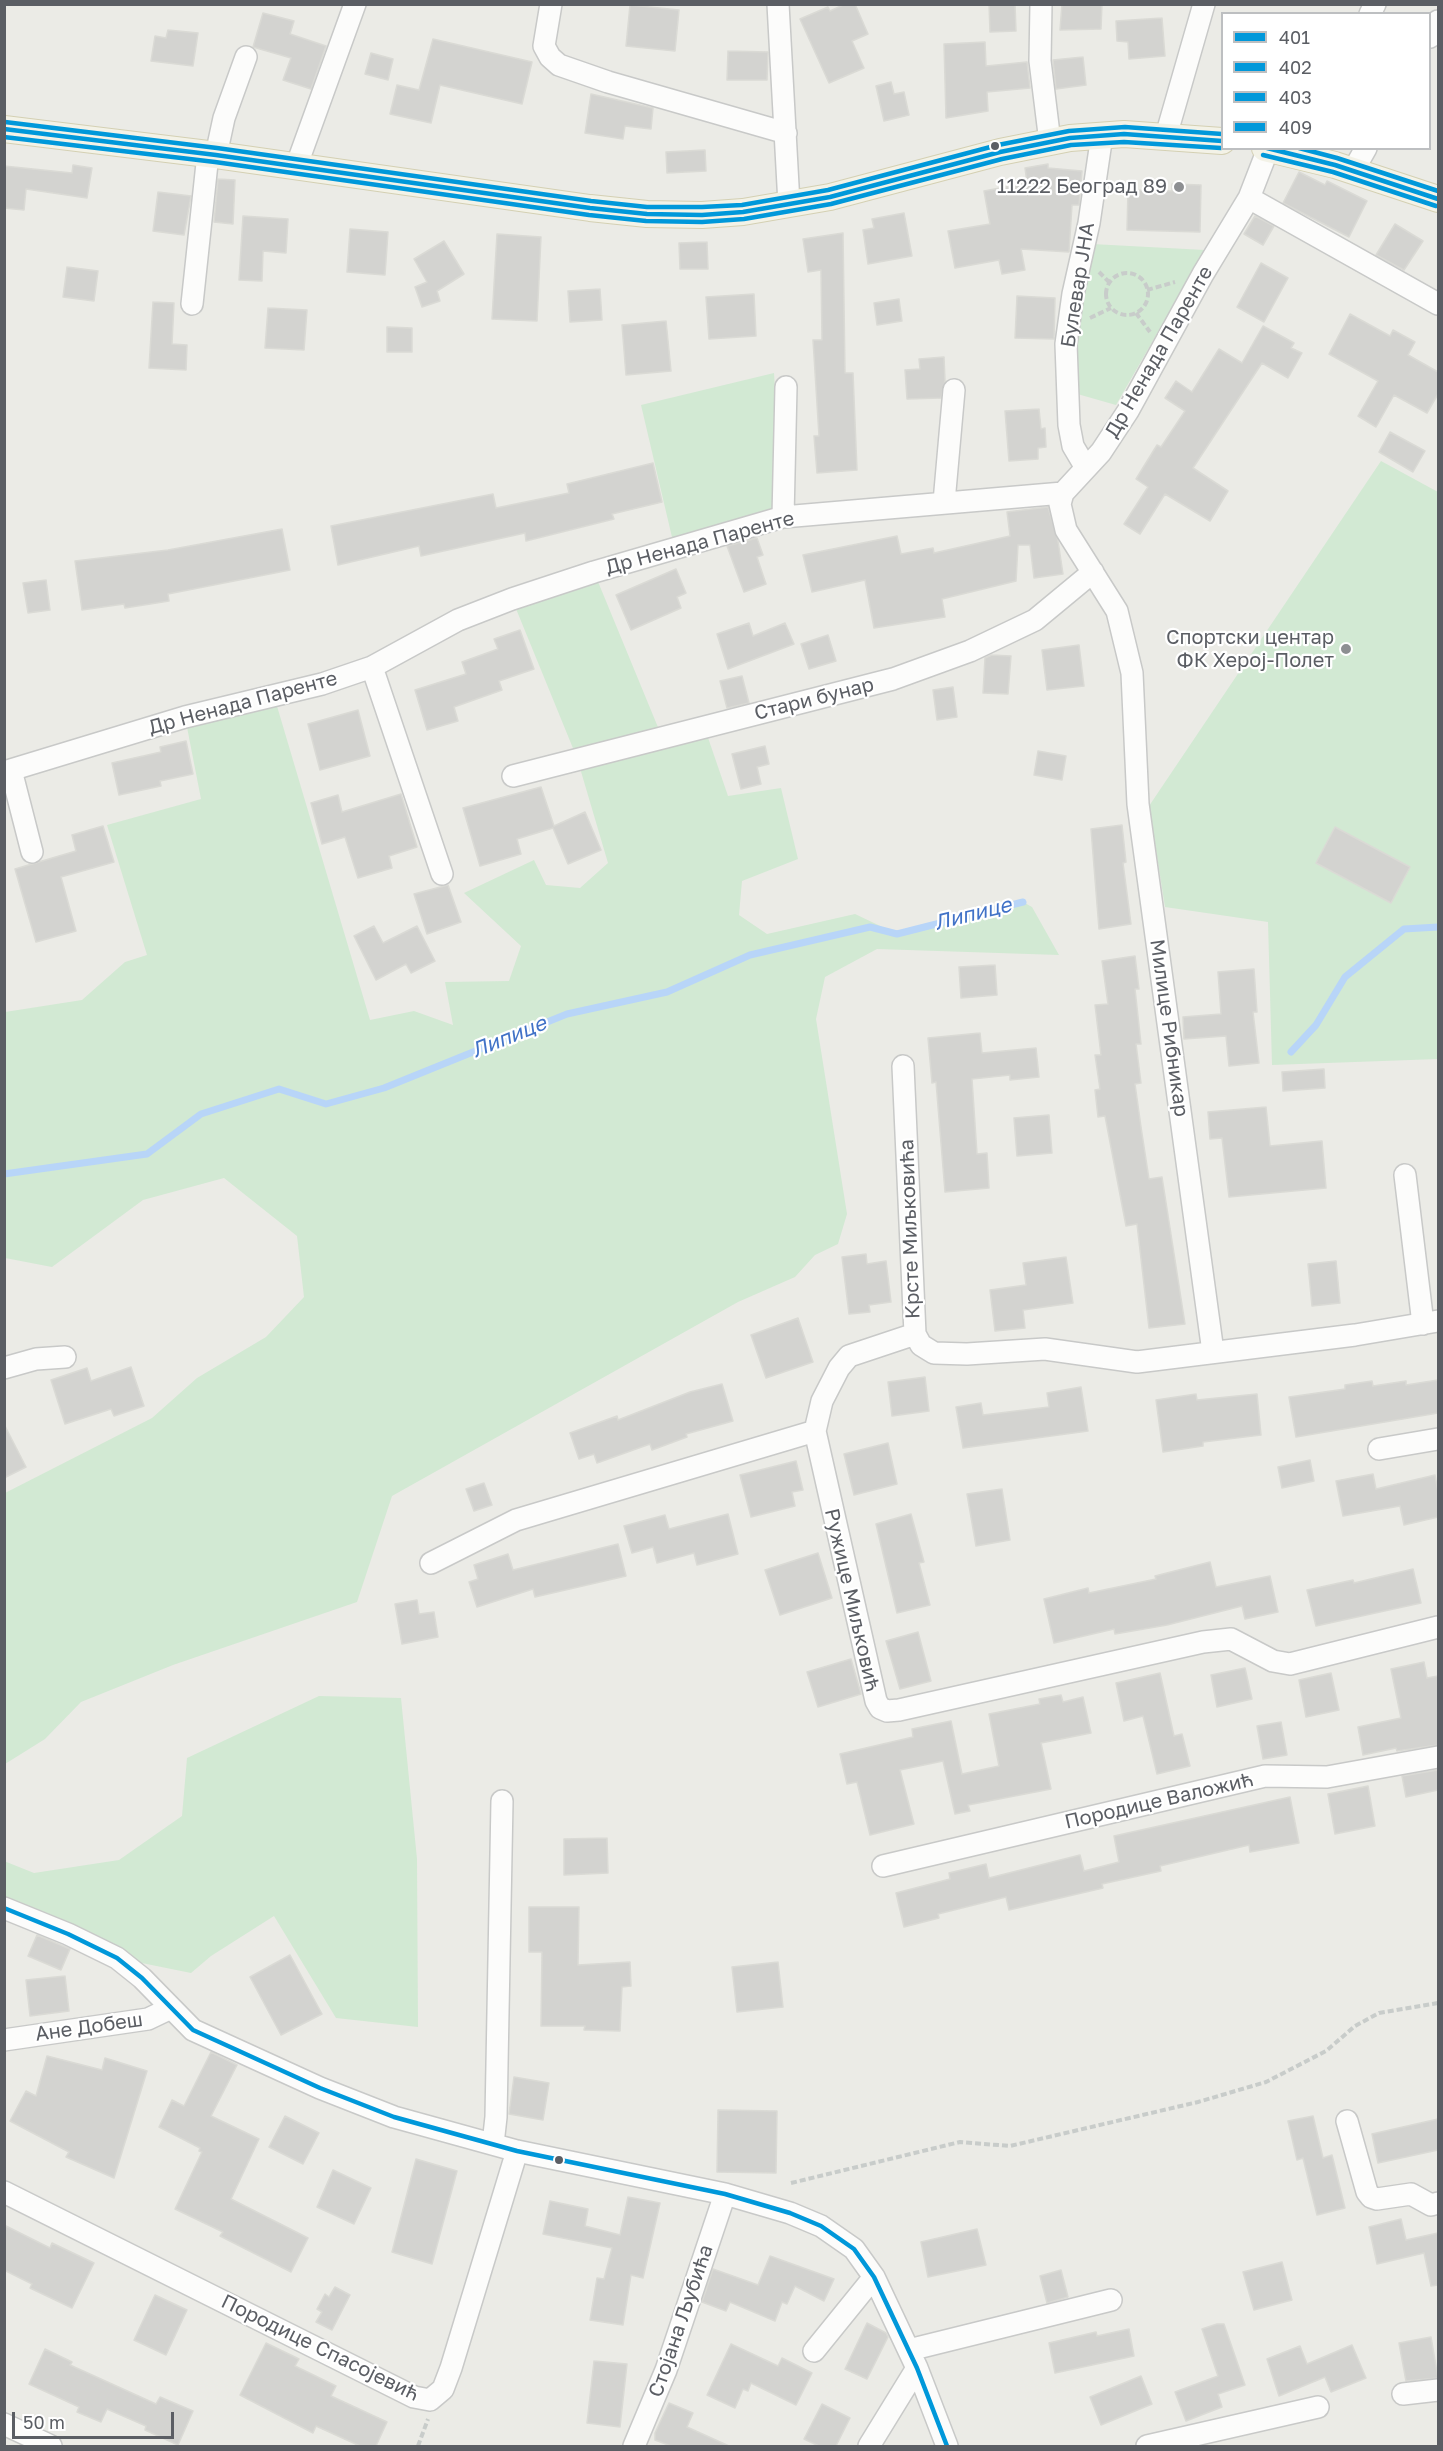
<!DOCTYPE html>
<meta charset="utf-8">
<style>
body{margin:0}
#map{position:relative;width:1443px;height:2451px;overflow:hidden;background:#ebebe6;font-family:"Golos Text",sans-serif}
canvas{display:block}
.frame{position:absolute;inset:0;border:6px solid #5b5e64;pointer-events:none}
.legend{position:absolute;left:1221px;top:12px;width:210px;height:138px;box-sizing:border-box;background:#fff;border:2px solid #bdbfc1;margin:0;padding:8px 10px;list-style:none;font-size:18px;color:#5b5e64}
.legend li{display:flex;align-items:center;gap:12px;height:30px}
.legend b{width:30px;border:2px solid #bdbfc1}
.scale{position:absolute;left:12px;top:2412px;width:162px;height:27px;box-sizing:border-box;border:3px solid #5b5e64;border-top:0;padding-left:8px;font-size:18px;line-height:21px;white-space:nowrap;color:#5b5e64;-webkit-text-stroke:4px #fff;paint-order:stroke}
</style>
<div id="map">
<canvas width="1443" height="2451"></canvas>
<div class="frame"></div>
<ul class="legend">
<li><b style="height:8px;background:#0098da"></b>401</li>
<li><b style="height:8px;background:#0098da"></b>402</li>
<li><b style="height:8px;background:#0098da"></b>403</li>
<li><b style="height:8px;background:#0098da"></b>409</li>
</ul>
<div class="scale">50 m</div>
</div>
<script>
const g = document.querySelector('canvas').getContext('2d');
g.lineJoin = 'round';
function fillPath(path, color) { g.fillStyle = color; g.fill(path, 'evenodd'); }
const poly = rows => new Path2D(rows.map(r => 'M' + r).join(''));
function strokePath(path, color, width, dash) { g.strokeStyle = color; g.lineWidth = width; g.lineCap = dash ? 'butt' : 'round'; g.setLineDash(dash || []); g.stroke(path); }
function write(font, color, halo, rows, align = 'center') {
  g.font = font + ' "Golos Text",sans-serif'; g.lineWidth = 4.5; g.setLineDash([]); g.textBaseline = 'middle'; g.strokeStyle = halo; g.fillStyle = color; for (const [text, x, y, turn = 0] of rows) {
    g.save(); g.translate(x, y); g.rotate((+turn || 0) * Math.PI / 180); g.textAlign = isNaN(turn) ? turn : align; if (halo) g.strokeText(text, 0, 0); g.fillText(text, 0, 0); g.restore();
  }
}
const green = poly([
 [1092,244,1205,250,1116,405,1074,393,1080,306],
 [774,373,783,517,675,550,641,405],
 [1381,461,1438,492,1438,1059,1272,1065,1268,922,1165,907,1149,806],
 [594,572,662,737,704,726,728,796,781,788,798,859,742,881,739,915,767,934,855,914,897,934,1023,902,1032,907,1059,955,877,949,825,977,816,1019,847,1214,838,1244,815,1255,795,1277,738,1302,392,1496,357,1602,173,1665,81,1702,45,1739,5,1764,5,1493,152,1418,197,1378,266,1337,304,1297,297,1236,224,1178,143,1200,52,1267,5,1258,5,1012,82,1000,125,962,147,955,107,825,201,799,185,717,274,696,370,1020,414,1011,453,1025,445,982,509,981,521,946,464,893,534,860,546,885,580,888,608,863,577,758,512,599],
 [319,1696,401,1698,417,1859,418,2027,336,2018,274,1916,211,1956,191,1973,117,1958,5,1908,4,1861,34,1873,119,1860,182,1816,187,1758]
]);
const stream = poly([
 [1291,1052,1316,1025,1345,977,1404,929,1438,927],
 [4,1174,147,1154,201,1114,279,1089,326,1104,384,1088,567,1014,667,992,750,955,870,927,897,934,1023,902]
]);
const building = poly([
 [845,4,855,4,868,34,852,41,864,68,829,83,800,19,828,7,830,11,845,4],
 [989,4,1015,4,1016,31,990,32,989,4],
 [1062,4,1102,4,1101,29,1060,30,1062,4],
 [630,5,679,10,675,51,626,46,630,5],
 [263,13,294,21,290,34,326,46,311,89,283,80,291,58,253,47,263,13],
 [1162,18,1165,56,1129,59,1128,42,1117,41,1116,21,1162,18],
 [168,30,198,33,193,66,151,61,155,36,166,38,168,30],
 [433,39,532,62,522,104,440,85,431,123,390,114,397,85,419,90,433,39],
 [985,42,986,66,1027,62,1030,88,987,92,988,111,946,118,944,44,985,42],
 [728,51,768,52,767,80,727,80,728,51],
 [371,53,393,59,388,80,365,74,371,53],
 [1083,57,1086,85,1056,89,1053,60,1083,57],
 [891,82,894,94,904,92,909,115,884,121,876,86,891,82],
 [591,94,653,108,651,129,625,126,623,139,585,133,591,94],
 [705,150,706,171,667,173,666,152,705,150],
 [1048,164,1048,168,1082,171,1079,205,1072,205,1069,252,1021,249,1025,270,1002,274,999,260,955,268,948,231,990,224,984,191,1027,183,1025,168,1048,164],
 [73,165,92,168,87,198,26,189,24,210,4,208,4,166,72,173,73,165],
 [1299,172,1325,185,1327,181,1367,201,1349,237,1283,203,1299,172],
 [218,179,235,180,233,224,214,222,218,179],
 [1172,184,1201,185,1200,232,1127,230,1128,190,1172,191,1172,184],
 [158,192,191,196,184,235,153,231,158,192],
 [904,213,912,256,868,264,863,230,874,228,872,219,904,213],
 [243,216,288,219,286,253,263,251,262,281,239,280,243,216],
 [1255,216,1274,226,1263,245,1244,234,1255,216],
 [1395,224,1423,241,1404,270,1376,255,1395,224],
 [350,229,388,232,385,275,347,272,350,229],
 [843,233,845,373,853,373,857,470,817,473,814,436,819,436,813,340,822,340,821,270,808,272,803,239,843,233],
 [497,234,541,237,537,321,492,319,497,234],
 [444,241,464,274,437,291,440,301,422,307,415,287,427,282,414,259,444,241],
 [707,242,708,269,680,269,679,243,707,242],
 [1261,263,1288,278,1264,322,1237,307,1261,263],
 [67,267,98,271,94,301,63,297,67,267],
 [600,289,602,320,570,322,568,291,600,289],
 [754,294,756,336,709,339,706,297,754,294],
 [1017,296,1055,298,1054,339,1015,338,1017,296],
 [899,299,902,321,877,325,874,303,899,299],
 [153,302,174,303,172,344,187,345,186,370,149,368,153,302],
 [268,308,307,310,304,350,265,348,268,308],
 [1350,314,1390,336,1393,330,1415,342,1408,355,1438,372,1438,394,1427,413,1394,395,1376,427,1358,416,1378,381,1329,354,1350,314],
 [666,321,671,371,626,375,622,325,666,321],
 [1263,326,1294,343,1291,348,1302,353,1288,378,1262,363,1193,468,1228,491,1210,521,1165,494,1140,534,1124,524,1148,487,1136,479,1157,445,1161,447,1185,411,1165,398,1176,381,1192,392,1219,349,1242,363,1263,326],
 [387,327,412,328,412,352,387,352,387,327],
 [944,357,945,381,941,398,907,399,905,370,920,369,919,359,944,357],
 [1039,409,1041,429,1045,428,1046,447,1038,448,1038,459,1009,461,1005,411,1039,409],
 [1390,432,1425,451,1413,472,1379,452,1390,432],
 [653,463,662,502,612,514,614,519,526,541,525,533,421,556,419,546,338,565,331,526,493,494,496,508,569,493,567,484,653,463],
 [1048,507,1058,541,1063,574,1034,578,1030,545,1018,545,1016,581,942,599,945,617,874,628,865,580,812,592,803,555,897,536,901,554,933,548,934,553,1010,536,1007,512,1048,507],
 [282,529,290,570,168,594,169,601,125,608,124,604,82,610,75,561,168,550,282,529],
 [757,538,763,555,757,557,766,584,744,592,727,546,757,538],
 [676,569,686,593,677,597,681,608,631,630,616,595,676,569],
 [46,580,50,610,28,613,23,583,46,580],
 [749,623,753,636,785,623,794,644,728,669,717,634,749,623],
 [520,630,534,669,499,681,502,690,454,707,458,721,427,730,415,690,466,674,462,662,498,649,494,639,520,630],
 [828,635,836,661,809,669,801,644,828,635],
 [1079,645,1084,686,1047,690,1042,650,1079,645],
 [992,655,1011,656,1008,694,983,693,985,658,992,655],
 [742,676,749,703,727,708,720,681,742,676],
 [953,687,957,717,937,720,933,690,953,687],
 [358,710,370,756,320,770,308,724,358,710],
 [186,741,193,774,160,781,161,786,119,795,112,763,161,752,160,747,186,741],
 [765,746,769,764,757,767,761,784,741,789,732,754,765,746],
 [1038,751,1066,756,1062,780,1034,775,1038,751],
 [541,787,554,826,585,812,601,850,568,864,553,828,517,839,521,854,480,866,463,808,541,787],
 [401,794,417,847,389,856,392,868,358,878,345,837,322,844,311,803,338,795,342,812,401,794],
 [1122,825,1126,862,1123,863,1131,924,1099,929,1091,829,1122,825],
 [103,826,114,862,61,877,76,931,36,942,15,869,76,851,72,835,103,826],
 [1335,827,1410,867,1391,903,1316,863,1335,827],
 [448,885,461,922,427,934,414,894,448,885],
 [374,926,383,943,417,926,435,961,411,973,406,964,376,980,354,936,374,926],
 [1135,956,1139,989,1135,989,1141,1044,1136,1044,1141,1083,1135,1084,1141,1127,1149,1179,1162,1177,1185,1324,1149,1328,1137,1224,1126,1226,1105,1116,1098,1117,1095,1090,1100,1089,1095,1055,1101,1055,1095,1005,1108,1004,1102,961,1135,956],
 [995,965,997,995,961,998,959,967,995,965],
 [1254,969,1257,1012,1253,1012,1259,1063,1229,1066,1226,1036,1184,1039,1183,1017,1221,1014,1218,972,1254,969],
 [980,1033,982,1053,1036,1048,1039,1077,1010,1080,1010,1075,972,1079,977,1154,987,1153,989,1188,945,1192,936,1082,932,1083,928,1038,980,1033],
 [1324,1069,1325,1088,1283,1091,1282,1072,1324,1069],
 [1266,1107,1270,1146,1322,1141,1326,1188,1229,1197,1222,1138,1210,1139,1208,1112,1266,1107],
 [1049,1115,1052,1153,1017,1156,1014,1118,1049,1115],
 [866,1254,867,1264,886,1261,891,1302,869,1305,870,1312,849,1314,842,1257,866,1254],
 [1066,1257,1073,1303,1023,1310,1025,1328,995,1331,990,1290,1026,1285,1023,1263,1066,1257],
 [1336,1261,1340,1303,1312,1306,1308,1264,1336,1261],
 [798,1318,813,1362,766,1378,751,1335,798,1318],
 [131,1367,144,1406,114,1416,111,1409,65,1424,51,1380,87,1368,91,1381,131,1367],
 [925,1377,929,1411,892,1416,888,1382,925,1377],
 [1438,1380,1438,1413,1296,1437,1289,1397,1345,1389,1345,1385,1372,1381,1373,1386,1406,1381,1406,1385,1438,1380],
 [722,1384,733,1421,686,1434,687,1437,652,1450,650,1444,597,1463,594,1454,579,1459,570,1433,617,1416,618,1420,690,1392,722,1384],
 [1081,1387,1088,1431,963,1448,956,1407,981,1403,983,1415,1049,1407,1047,1393,1081,1387],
 [1196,1394,1197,1400,1257,1394,1261,1435,1203,1442,1203,1446,1163,1452,1156,1400,1196,1394],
 [4,1424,26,1467,4,1478,4,1424],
 [888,1443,897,1484,854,1495,844,1454,888,1443],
 [1310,1460,1314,1481,1282,1488,1278,1467,1310,1460],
 [796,1461,803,1490,792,1492,795,1506,751,1517,740,1475,796,1461],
 [1373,1474,1376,1489,1435,1475,1438,1492,1438,1517,1404,1525,1400,1506,1343,1516,1336,1481,1373,1474],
 [484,1483,492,1505,474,1511,466,1489,484,1483],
 [1002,1489,1010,1540,976,1546,967,1494,1002,1489],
 [728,1514,738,1554,697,1565,694,1553,657,1563,653,1547,632,1553,624,1526,665,1515,669,1529,728,1514],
 [911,1514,924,1562,919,1563,930,1605,897,1613,876,1524,911,1514],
 [618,1544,626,1576,535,1597,533,1589,477,1607,469,1582,478,1579,474,1565,508,1554,513,1570,618,1544],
 [818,1553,832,1598,780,1615,765,1570,818,1553],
 [1210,1562,1216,1587,1270,1576,1278,1612,1245,1619,1242,1606,1167,1625,1115,1634,1114,1629,1054,1643,1044,1599,1088,1588,1089,1593,1156,1579,1155,1576,1210,1562],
 [1413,1569,1421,1603,1316,1626,1307,1590,1353,1580,1354,1583,1413,1569],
 [417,1600,419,1614,434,1612,438,1637,402,1644,395,1604,417,1600],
 [918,1632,931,1681,900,1689,886,1641,918,1632],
 [851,1659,861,1694,818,1707,807,1672,851,1659],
 [1424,1662,1427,1678,1438,1676,1438,1745,1397,1751,1396,1748,1363,1755,1358,1727,1401,1718,1391,1669,1424,1662],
 [1245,1668,1252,1699,1217,1707,1211,1675,1245,1668],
 [1160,1673,1174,1736,1182,1734,1190,1766,1157,1774,1143,1716,1124,1721,1116,1683,1160,1673],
 [1331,1673,1339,1710,1306,1717,1299,1680,1331,1673],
 [1061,1695,1063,1702,1083,1697,1091,1733,1041,1743,1051,1789,968,1805,970,1811,955,1814,943,1761,900,1770,914,1824,870,1835,857,1782,847,1784,840,1754,913,1737,912,1729,951,1721,962,1774,999,1766,989,1714,1040,1704,1039,1699,1061,1695],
 [1281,1722,1287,1755,1263,1759,1257,1726,1281,1722],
 [1438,1770,1438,1790,1406,1797,1402,1776,1438,1770],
 [1368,1786,1375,1826,1335,1834,1328,1794,1368,1786],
 [1290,1797,1299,1843,1250,1852,1249,1845,1160,1866,1161,1871,1102,1884,1103,1888,1009,1910,1006,1897,938,1914,939,1918,904,1927,896,1893,950,1879,949,1873,986,1864,989,1878,1080,1855,1084,1871,1119,1862,1114,1836,1290,1797],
 [607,1838,608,1873,564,1875,564,1839,607,1838],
 [529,1907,579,1907,578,1965,630,1962,631,1986,622,1987,620,2031,584,2030,585,2026,541,2026,542,1952,529,1952,529,1907],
 [37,1935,70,1949,61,1970,28,1956,37,1935],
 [290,1955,322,2014,281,2035,250,1977,290,1955],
 [778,1962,783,2007,737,2012,732,1967,778,1962],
 [65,1976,69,2011,30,2016,26,1980,65,1976],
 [211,2052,237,2065,211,2116,259,2139,231,2199,308,2238,291,2272,220,2236,223,2232,175,2209,202,2152,199,2151,200,2148,159,2127,172,2100,184,2106,211,2052],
 [47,2056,102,2070,105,2058,147,2071,114,2178,66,2157,69,2152,10,2121,26,2091,36,2096,47,2056],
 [514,2077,549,2083,543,2120,509,2114,514,2077],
 [718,2110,777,2111,776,2173,717,2172,718,2110],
 [285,2116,319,2133,303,2164,269,2147,285,2116],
 [1313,2116,1323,2158,1332,2155,1345,2208,1317,2215,1303,2158,1297,2160,1288,2121,1313,2116],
 [1438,2119,1438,2150,1378,2163,1372,2134,1438,2119],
 [416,2159,457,2171,432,2264,392,2252,416,2159],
 [333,2170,371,2188,354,2224,317,2207,333,2170],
 [628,2197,660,2203,643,2278,631,2275,623,2325,590,2320,597,2278,604,2279,612,2248,543,2234,550,2201,588,2209,585,2226,620,2235,628,2197],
 [1401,2219,1406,2240,1438,2233,1438,2285,1431,2286,1424,2253,1377,2264,1369,2227,1401,2219],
 [4,2225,50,2248,52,2243,94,2263,72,2308,30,2288,32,2284,4,2270,4,2225],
 [977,2229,986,2265,928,2277,921,2242,977,2229],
 [770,2256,834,2279,824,2301,795,2286,787,2304,782,2302,775,2321,730,2302,726,2311,702,2302,713,2269,758,2285,770,2256],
 [1282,2262,1292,2300,1254,2310,1243,2272,1282,2262],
 [1061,2270,1068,2297,1047,2303,1040,2276,1061,2270],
 [335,2287,350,2295,332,2330,316,2322,322,2312,317,2309,325,2294,329,2297,335,2287],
 [155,2295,187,2310,166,2355,134,2340,155,2295],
 [867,2323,886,2333,888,2337,867,2379,845,2369,867,2323],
 [1217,2324,1224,2324,1245,2385,1218,2394,1222,2407,1186,2421,1175,2392,1218,2376,1202,2329,1217,2324],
 [1129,2329,1134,2356,1055,2373,1049,2343,1096,2332,1097,2336,1129,2329],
 [1431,2337,1438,2378,1406,2381,1399,2343,1431,2337],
 [266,2343,299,2359,295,2366,336,2386,331,2396,387,2422,376,2446,360,2446,316,2426,313,2433,240,2395,266,2343],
 [731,2344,778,2366,782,2358,812,2373,796,2405,751,2383,748,2391,743,2389,735,2408,707,2395,731,2344],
 [1352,2345,1366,2378,1331,2392,1325,2377,1279,2396,1267,2359,1300,2346,1307,2364,1352,2345],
 [45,2349,72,2362,70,2365,156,2404,160,2397,193,2411,178,2445,145,2430,146,2426,107,2409,101,2422,77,2412,79,2407,29,2384,45,2349],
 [594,2361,627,2364,620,2427,587,2423,594,2361],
 [1141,2376,1152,2404,1101,2425,1090,2397,1141,2376],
 [669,2403,693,2413,687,2427,729,2446,671,2446,655,2440,655,2433,669,2403],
 [822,2404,850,2418,836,2446,819,2446,804,2439,822,2404]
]);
const path = poly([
 [1099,272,1109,282],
 '1106 294a21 21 0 1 1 42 0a21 21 0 1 1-42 0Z',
 [1147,290,1175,282],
 [1136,313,1150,332],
 [1090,318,1111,308],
 [791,2183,960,2142,1010,2146,1198,2102,1266,2082,1326,2051,1355,2026,1379,2013,1438,2003],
 [418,2446,428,2419]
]);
const minor = poly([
 [551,4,544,46,550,57,559,65,608,82,786,133],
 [778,4,789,204],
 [1041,4,1040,61,1050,142],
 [1370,14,1375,4],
 [1430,37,1438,21],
 [1166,136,1204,4],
 [216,155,224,118,246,57],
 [296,167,355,4],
 [1353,171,1366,148],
 [1249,198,1438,304],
 [192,304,208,154],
 [1086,468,1073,446,1069,425,1066,344,1073,294,1089,223,1102,135],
 [1063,493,1060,504,1066,530,1117,611,1132,673,1138,804,1213,1352],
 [944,502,954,390],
 [783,517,786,387],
 [372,667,442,874],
 [11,770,32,852],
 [4,772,185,717,322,684,372,667,458,620,512,599,594,572,783,517,1063,493,1101,452,1128,411,1203,274,1249,198,1268,149],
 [513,776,893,679,970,651,1035,620,1093,572],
 [903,1066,915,1334,921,1345,934,1353,967,1354,1045,1349,1137,1362,1355,1335,1438,1321],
 [1405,1175,1423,1324],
 [915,1334,849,1356,839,1368,822,1401,815,1431,876,1701,880,1708,887,1711,899,1710,1203,1642,1231,1639,1273,1661,1290,1664,1438,1627],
 [4,1368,36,1359,65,1357],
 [1379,1449,1438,1439],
 [431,1563,516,1520,815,1431],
 [883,1866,1265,1776,1327,1777,1438,1757],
 [4,1908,68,1934,117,1958,142,1978,193,2030,320,2088,394,2117,517,2151,725,2194,790,2213,821,2226,854,2249,874,2277,917,2368,947,2446],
 [4,2040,148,2019,171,2008],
 [1347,2121,1367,2192,1371,2197,1377,2199,1411,2194,1431,2205,1438,2203],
 [493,2144,496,2117,502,1801],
 [4,2192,414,2397,430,2400,443,2389,451,2368,517,2151],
 [909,2350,1111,2300],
 [814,2351,874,2277],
 [1403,2394,1438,2390],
 [4,2424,51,2446],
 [634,2446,666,2370,725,2194],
 [869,2446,917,2368],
 [1147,2446,1318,2407]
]);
const major = poly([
 [4,129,216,155,590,208,647,214,702,215,743,212,830,197,1000,152,1070,138,1124,134,1222,141],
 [1265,148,1335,165,1438,199]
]);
const bus1 = poly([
 [4,129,216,155,590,208,647,214,702,215,743,212,830,197,1000,152,1070,138,1124,134,1222,141],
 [1267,148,1335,165,1438,199]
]);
const bus2 = poly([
 [4,137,215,162,589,215,646,221,702,222,744,219,831,204,1002,159,1071,145,1124,142,1221,148],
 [1263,155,1333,172,1436,206]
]);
const bus3 = poly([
 [5,122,217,148,591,201,647,207,702,207,742,205,828,190,998,145,1069,131,1125,127,1222,134],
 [1299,148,1337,158,1438,191]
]);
const bus4 = poly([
 [4,1908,68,1934,117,1958,142,1978,193,2030,320,2088,394,2117,517,2151,725,2194,790,2213,821,2226,854,2249,874,2277,917,2368,947,2446]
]);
const markers = [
 [995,146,5,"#5b5e64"],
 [1179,187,6,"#8d8f92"],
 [1346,649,6,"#8d8f92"],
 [559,2160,5,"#5b5e64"]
];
const poiNames = [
 ["11222 Београд 89",1167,187],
 ["Спортски центар",1334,638],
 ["ФК Херој-Полет",1334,661]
];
const streetNames = [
 ["Булевар ЈНА",1078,285,-81],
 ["Др Ненада Паренте",1159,352,-60],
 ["Др Ненада Паренте",700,543,-15],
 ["Стари бунар",814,699,-14],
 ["Др Ненада Паренте",243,703,-15],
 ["Милице Рибникар",1169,1028,82],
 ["Крсте Миљковића",910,1229,-92],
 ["Ружице Миљковић",852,1600,77],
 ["Породице Валожић",1159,1801,-13],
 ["Ане Добеш",89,2027,-8],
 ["Стојана Љубића",681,2321,-71],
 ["Породице Спасојевић",320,2348,26]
];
const waterNames = [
 ["Липице",973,914,-14],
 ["Липице",509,1037,-22]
];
fillPath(green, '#d2e9d3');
strokePath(stream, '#b8d5f8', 7);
fillPath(building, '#d3d3d0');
strokePath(building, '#dadad5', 1.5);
strokePath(minor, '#c8c9c8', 24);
strokePath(major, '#d4d0b3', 28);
strokePath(path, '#c8ccca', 4, [6, 3]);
strokePath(minor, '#fcfcfb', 21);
strokePath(major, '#f3f2e7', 26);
strokePath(bus1, '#0098da', 4.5);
strokePath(bus2, '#0098da', 4.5);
strokePath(bus3, '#0098da', 4.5);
strokePath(bus4, '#0098da', 4.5);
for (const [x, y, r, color] of markers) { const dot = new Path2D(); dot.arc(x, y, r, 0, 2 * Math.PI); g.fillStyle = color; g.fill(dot); strokePath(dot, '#fff', 2); }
write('20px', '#5b5e64', '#fff', poiNames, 'right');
write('20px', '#5b5e64', '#fff', streetNames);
write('italic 21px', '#4172c7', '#fff', waterNames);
</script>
